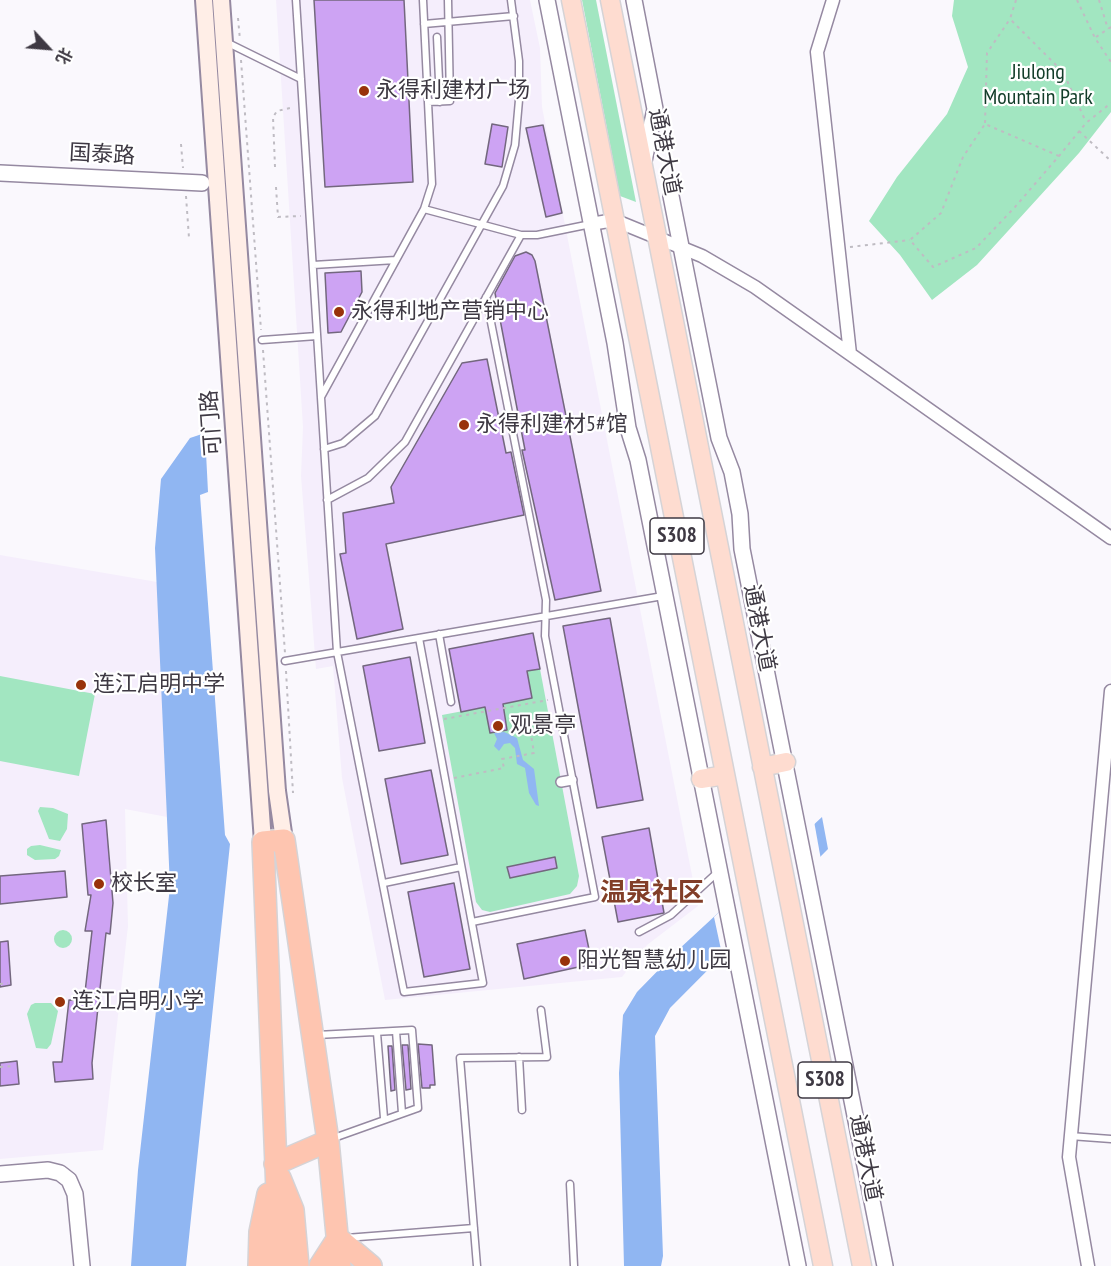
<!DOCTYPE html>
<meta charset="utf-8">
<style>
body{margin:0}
#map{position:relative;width:1111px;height:1266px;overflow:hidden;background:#faf8fd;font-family:"PT Sans Narrow","Noto Sans SC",sans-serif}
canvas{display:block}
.north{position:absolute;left:18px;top:18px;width:60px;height:60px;-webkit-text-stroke:4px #fff;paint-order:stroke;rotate:116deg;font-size:16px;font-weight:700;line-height:24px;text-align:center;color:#3e3943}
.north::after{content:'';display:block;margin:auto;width:21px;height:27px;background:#3e3943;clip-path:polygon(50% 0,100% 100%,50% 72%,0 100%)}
</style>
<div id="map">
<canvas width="1111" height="1266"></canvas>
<div class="north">北</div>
</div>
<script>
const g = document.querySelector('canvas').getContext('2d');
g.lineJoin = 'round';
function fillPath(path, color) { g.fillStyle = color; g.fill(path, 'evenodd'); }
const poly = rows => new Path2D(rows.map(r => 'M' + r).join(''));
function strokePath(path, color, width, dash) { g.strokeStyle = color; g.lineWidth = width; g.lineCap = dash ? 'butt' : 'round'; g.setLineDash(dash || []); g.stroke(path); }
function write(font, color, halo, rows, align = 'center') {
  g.font = font + ' "PT Sans Narrow","Noto Sans SC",sans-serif'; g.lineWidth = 4.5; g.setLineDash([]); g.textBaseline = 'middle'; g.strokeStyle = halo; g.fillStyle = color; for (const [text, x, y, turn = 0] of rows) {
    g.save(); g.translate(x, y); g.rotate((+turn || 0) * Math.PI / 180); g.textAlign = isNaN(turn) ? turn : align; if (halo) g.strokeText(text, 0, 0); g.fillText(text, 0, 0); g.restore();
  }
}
const built = poly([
 [276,0,530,0,540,48,542,107,698,906,647,945,622,977,385,1000,342,778,333,666,316,669,301,476,303,427],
 [0,555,157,582,167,817,125,809,128,926,103,1150,0,1159]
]);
const green = poly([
 [582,0,596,0,636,202,620,196],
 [954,0,1111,0,1111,112,1079,153,977,265,932,300,900,255,869,221,897,177,947,114,968,67,952,16],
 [540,669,579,876,577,886,570,894,490,912,482,910,476,902,442,715,532,698,527,671],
 [0,676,95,694,79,776,0,761],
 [40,807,53,808,68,814,67,829,60,841,49,839,38,811],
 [40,845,61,850,59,856,55,859,35,860,27,855,27,849,31,846],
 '54 939a9 9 0 1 1 18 0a9 9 0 1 1-18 0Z',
 [35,1003,51,1003,58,1011,51,1044,47,1049,36,1048,27,1014,31,1005]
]);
const water = poly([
 [205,433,208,492,200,495,225,835,230,844,186,1266,131,1266,138,1170,170,887,155,548,161,479,190,438],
 [504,732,517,738,523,760,534,769,539,806,536,805,529,793,525,768,517,764,515,748,510,743,504,744,499,751,494,746,497,739,494,733],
 [822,817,828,849,670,1008,655,1036,663,1256,661,1266,624,1266,619,1073,623,1015,637,992,678,950]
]);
const pier = poly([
 [814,821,821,860,723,959,714,917]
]);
const building = poly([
 [314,0,404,0,413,182,325,187,314,0],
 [492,124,508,127,502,167,485,164,492,124],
 [543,125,562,213,546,217,526,128,543,125],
 [526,252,532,255,535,261,601,591,555,600,522,450,525,450,495,293,515,256,526,252],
 [361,271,362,292,341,332,328,333,325,273,361,271],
 [487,359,506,453,511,452,524,515,386,544,403,629,357,639,340,554,346,553,343,513,394,503,391,487,462,363,487,359],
 [610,618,643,800,597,808,563,626,610,618],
 [533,633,540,669,527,671,532,698,503,704,507,730,490,733,485,707,461,712,449,649,533,633],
 [410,657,425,743,379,751,363,666,410,657],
 [431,770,448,855,401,864,385,779,431,770],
 [106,820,113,903,110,934,106,933,92,1063,93,1079,55,1082,53,1062,62,1062,69,1000,84,1001,92,931,85,931,91,895,88,895,82,824,106,820],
 [649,828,664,913,618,922,602,837,649,828],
 [555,857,557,868,510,878,507,867,555,857],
 [65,871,67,897,0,904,0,876,65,871],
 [454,883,470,969,424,977,408,892,454,883],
 [585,930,592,964,524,979,517,944,585,930],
 [8,941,11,985,0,987,0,942,8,941],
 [418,1044,432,1045,435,1085,430,1085,430,1088,422,1088,418,1044],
 [402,1045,408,1045,411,1089,406,1090,402,1045],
 [388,1046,392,1046,395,1090,391,1091,388,1046],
 [17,1061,19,1084,0,1086,0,1063,17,1061]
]);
const path = poly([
 [1016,0,1010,19,1063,72,1086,122],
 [1077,0,1095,38,1111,62],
 [1099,0,1108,29],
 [238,18,240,40],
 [1096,37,1111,27],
 [241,60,261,330],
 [985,123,987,53,1010,19],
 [1079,131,1111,161],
 [181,144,183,168],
 [1059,156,985,124,963,157,941,213,910,240,933,267,976,248,1015,207,1059,156,1086,123,1111,103],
 [275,167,273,117,277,111,294,107],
 [276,187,278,217,301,216],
 [186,196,189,238],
 [850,247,910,240],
 [263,350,285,653],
 [286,671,293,793],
 [444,719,548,700],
 [454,778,504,768,502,759,534,753,531,735,554,731],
 [0,984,8,983],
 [0,1067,14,1066]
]);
const service = poly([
 [296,0,337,652,404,992,483,983,419,638],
 [424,24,514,16],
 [437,37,440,102],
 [226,42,301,79],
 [428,102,450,101,448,0],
 [424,209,521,235,537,235,591,224],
 [313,265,396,260],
 [262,340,317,336],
 [321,397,424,209,432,184,423,0],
 [324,449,343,443,375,416,503,186,515,145,519,100,519,61,511,0],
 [327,500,368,478,405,442,521,235],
 [439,634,451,702],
 [285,661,663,596],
 [384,883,461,867],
 [472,922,595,897,545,636,546,600,486,297],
 [639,932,671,915,719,871],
 [396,1031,402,1113],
 [377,1033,384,1118],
 [317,1035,412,1030,418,1108,331,1139],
 [519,1057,522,1110],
 [1070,1136,1111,1139],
 [570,1184,574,1266],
 [346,1238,474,1228],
 [477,1266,460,1058,547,1057,541,1010]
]);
const pedestrian = poly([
 [561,782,572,780]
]);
const minor = poly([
 [833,0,817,52,850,354],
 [591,224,614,220,702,256,755,287,1111,538],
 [1088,1266,1069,1157,1111,691]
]);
const tertiary = poly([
 [547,0,615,343,628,428,638,460,798,1266],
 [634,0,655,109,644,161],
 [0,173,202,183],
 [671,196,719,438,732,472,740,514,742,549,885,1266],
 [0,1174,48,1170,60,1173,69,1180,75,1194,82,1266]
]);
const secondary = poly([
 [204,0,263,842],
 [221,0,277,791,284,840]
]);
const primary = poly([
 [571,0,823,1266],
 [610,0,862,1266],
 [762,767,786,762],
 [701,779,725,775]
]);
const motorway = poly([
 [275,1164,328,1141],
 [280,1178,293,1210,298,1266],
 [338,1238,371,1266],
 [259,1266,260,1232,268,1194],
 [280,1266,263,842,284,840,328,1141,340,1266],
 [320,1266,338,1238]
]);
const markers = [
 [364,91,6,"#98320a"],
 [339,312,6,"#98320a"],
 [464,425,6,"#98320a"],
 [81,685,6,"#98320a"],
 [498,726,6,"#98320a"],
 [99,884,6,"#98320a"],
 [565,961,6,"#98320a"],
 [60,1002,6,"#98320a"]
];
const shields = [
 [677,536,54],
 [825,1080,54]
];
const shieldNames = [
 ["S308",677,536],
 ["S308",825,1080]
];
const parkNames = [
 ["Jiulong",1038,73],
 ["Mountain Park",1038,98]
];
const poiNames = [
 ["永得利建材广场",376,91],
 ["永得利地产营销中心",351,312],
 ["永得利建材5#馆",476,425],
 ["连江启明中学",93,685],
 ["观景亭",510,726],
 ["校长室",111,884],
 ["阳光智慧幼儿园",577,961],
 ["连江启明小学",72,1002]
];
const streetNames = [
 ["通港大道",664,152,79],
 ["国泰路",102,155,3],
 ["可门路",212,423,-94],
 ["通港大道",759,628,79],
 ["通港大道",865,1158,79]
];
const quarterNames = [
 ["温泉社区",652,894]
];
fillPath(built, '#f5eefc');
fillPath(green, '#a2e6c1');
fillPath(water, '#90b6f2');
fillPath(pier, '#faf8fd');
fillPath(building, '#cda3f3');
strokePath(building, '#73677e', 1.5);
strokePath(service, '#9589a1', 9);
strokePath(pedestrian, '#9589a1', 12);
strokePath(minor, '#9589a1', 15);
strokePath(tertiary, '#9589a1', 18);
strokePath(secondary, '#9589a1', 20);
strokePath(primary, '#d5d3d6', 21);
strokePath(motorway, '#d5d3d6', 24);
strokePath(path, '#bfbcc3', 2, [3, 4.5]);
strokePath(service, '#fff', 6);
strokePath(pedestrian, '#fff', 9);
strokePath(minor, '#fff', 12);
strokePath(tertiary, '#fff', 15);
strokePath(secondary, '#ffeee7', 16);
strokePath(primary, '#fedcd0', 18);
strokePath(motorway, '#fec5b0', 21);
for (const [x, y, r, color] of markers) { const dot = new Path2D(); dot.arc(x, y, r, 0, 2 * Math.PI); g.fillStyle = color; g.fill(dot); strokePath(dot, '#fff', 2); }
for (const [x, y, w] of shields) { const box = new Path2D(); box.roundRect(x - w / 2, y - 18, w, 36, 4.5); g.fillStyle = '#fff'; g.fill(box); strokePath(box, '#3e3943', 1.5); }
write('bold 21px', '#3e3943', null, shieldNames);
write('22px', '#123d29', '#fff', parkNames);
write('22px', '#3e3943', '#fff', poiNames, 'left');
write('22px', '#3e3943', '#fff', streetNames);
write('bold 26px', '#823e28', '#fff', quarterNames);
</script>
